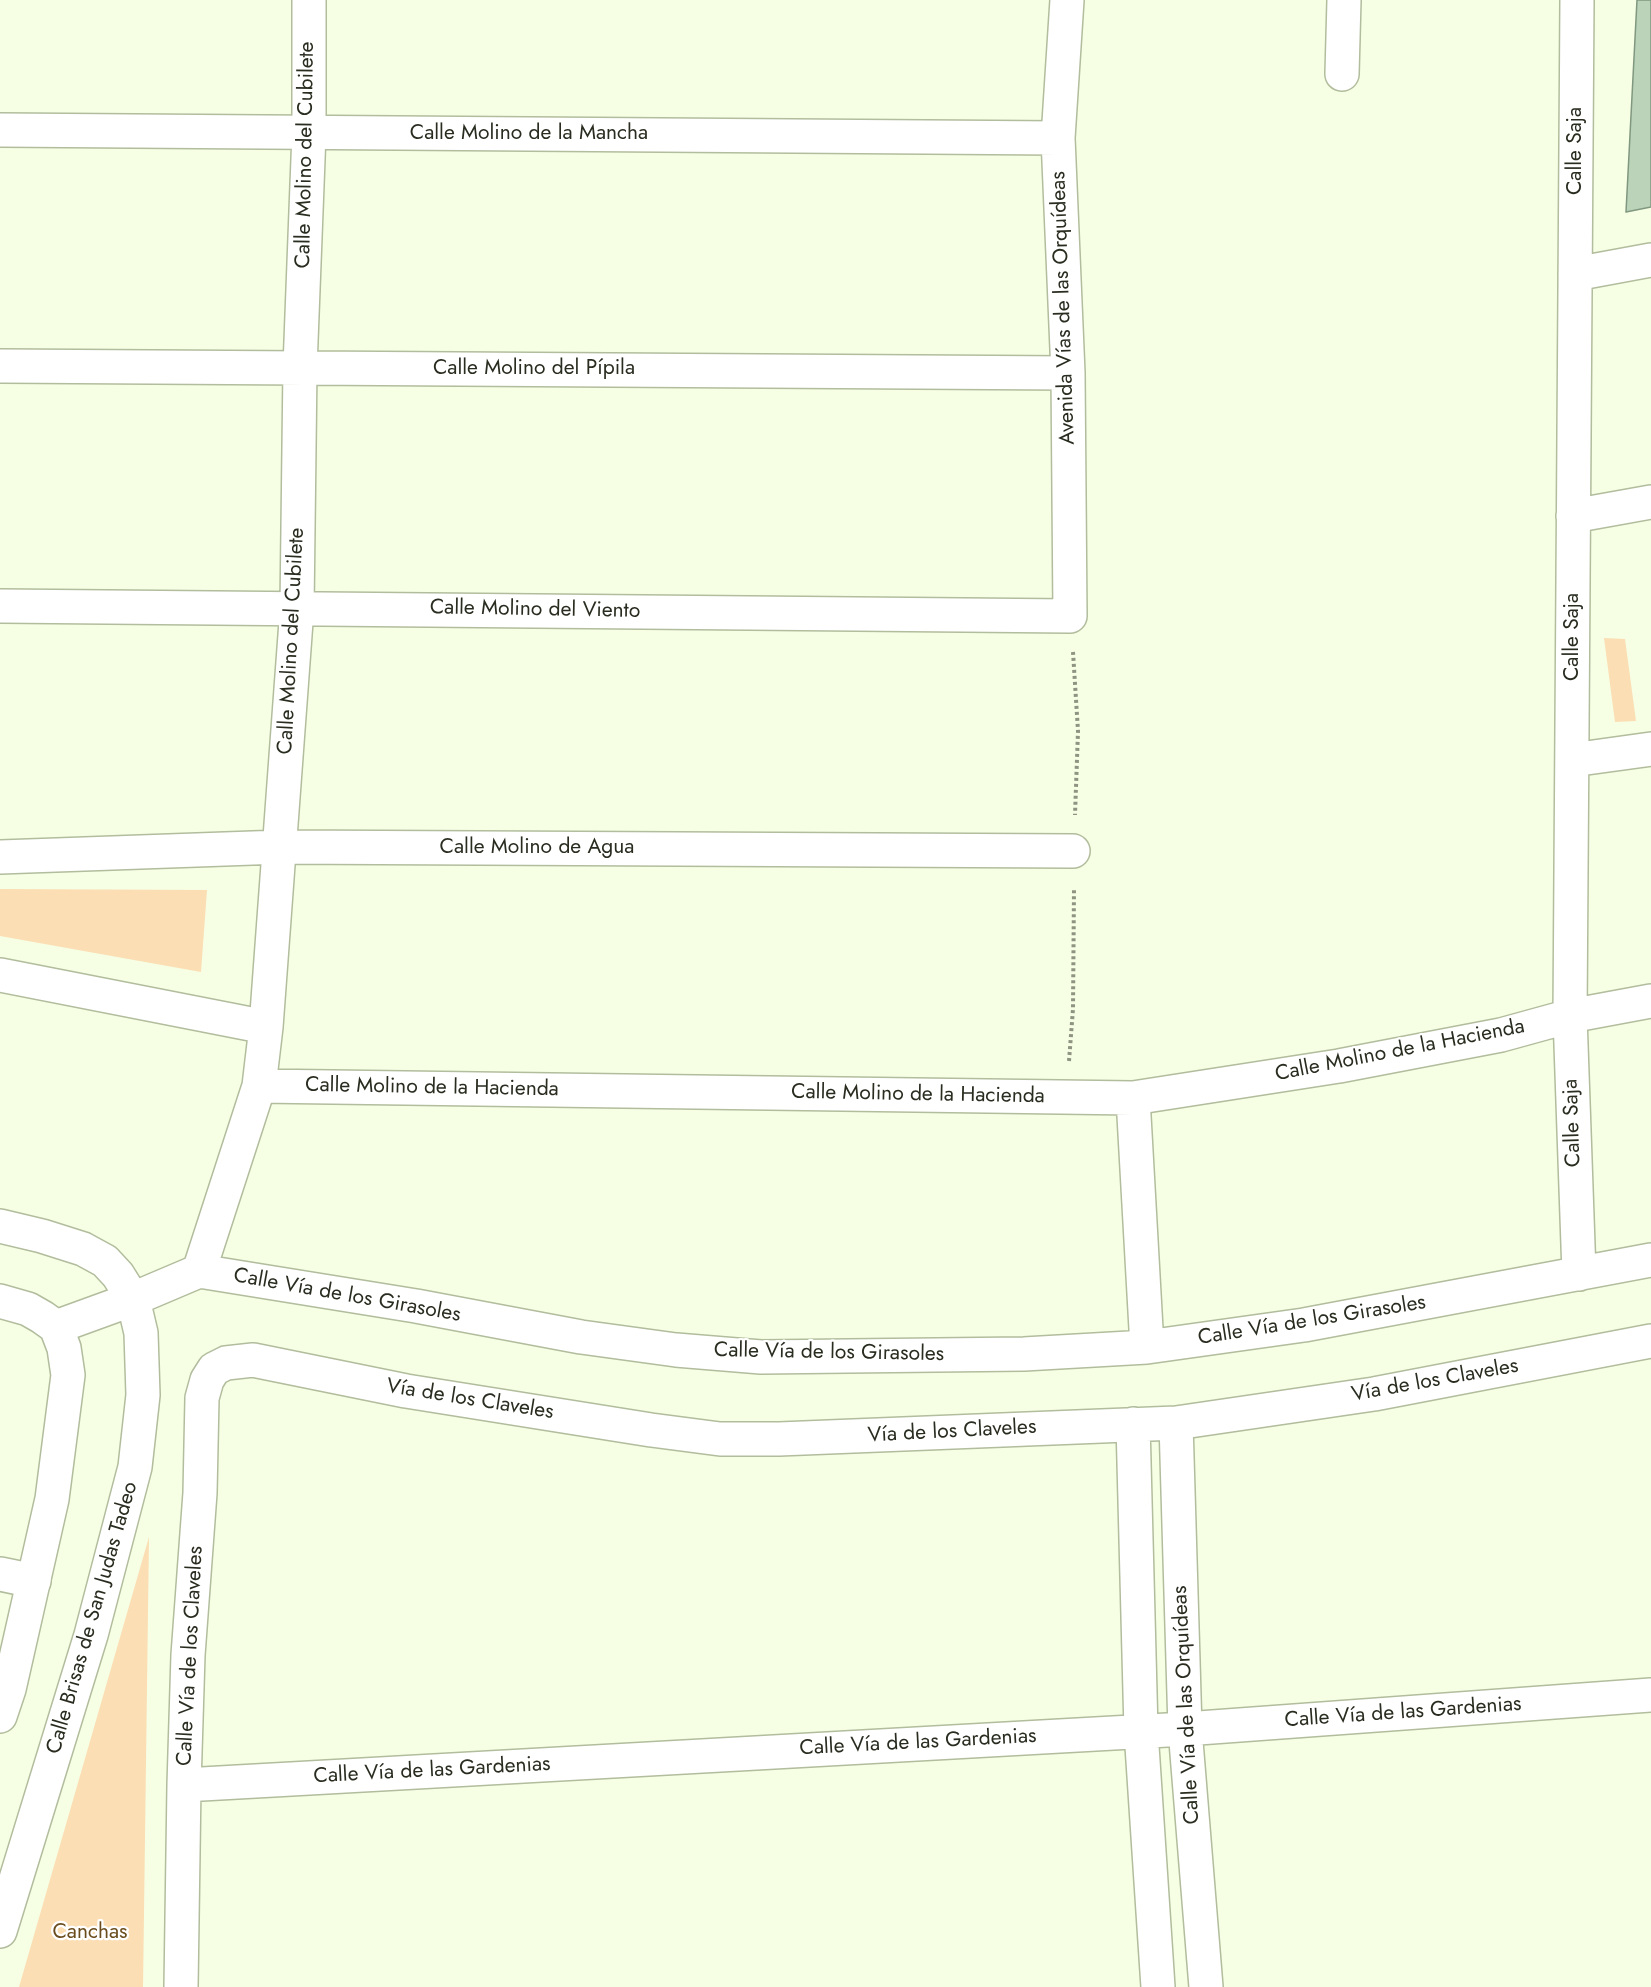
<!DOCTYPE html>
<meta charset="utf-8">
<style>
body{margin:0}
canvas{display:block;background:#f6fee4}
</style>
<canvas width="1651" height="1987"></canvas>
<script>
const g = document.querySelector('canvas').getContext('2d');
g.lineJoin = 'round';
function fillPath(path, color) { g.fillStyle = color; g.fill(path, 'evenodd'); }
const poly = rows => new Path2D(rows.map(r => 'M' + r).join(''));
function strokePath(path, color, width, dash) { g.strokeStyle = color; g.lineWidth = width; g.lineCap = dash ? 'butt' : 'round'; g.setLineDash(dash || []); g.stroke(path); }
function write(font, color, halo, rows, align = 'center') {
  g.font = font + ' Jost,sans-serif'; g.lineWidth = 4.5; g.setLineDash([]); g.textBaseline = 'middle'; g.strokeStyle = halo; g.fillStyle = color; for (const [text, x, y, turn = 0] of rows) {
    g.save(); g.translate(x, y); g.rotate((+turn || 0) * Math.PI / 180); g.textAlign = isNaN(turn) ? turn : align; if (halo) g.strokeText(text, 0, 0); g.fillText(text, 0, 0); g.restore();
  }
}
const green = poly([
 [1604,638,1625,639,1636,721,1615,722],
 [0,889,207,890,201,972,0,936],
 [149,1537,143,1987,19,1987]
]);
const building = poly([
 [1637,0,1651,0,1651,207,1626,212,1637,0]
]);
const path = poly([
 [1073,652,1078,731,1075,815],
 [1069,1061,1073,1009,1074,889]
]);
const minor = poly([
 [1577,0,1570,1016,1579,1274],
 [1342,74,1344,0],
 [0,130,1058,138],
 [1575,274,1651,260],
 [0,366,1068,373],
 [1573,516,1651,502],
 [0,606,1070,616,1068,373,1058,138,1067,0],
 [1572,760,1651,749],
 [0,857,281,847,1073,851],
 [0,975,266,1027],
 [259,1086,1133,1098,1339,1066,1501,1035,1570,1016,1651,1001],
 [1133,1098,1147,1347],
 [199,1271,259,1086,266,1027,297,608,300,367,309,133,309,0],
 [56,1327,133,1299,199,1271,416,1306,581,1337,676,1350,761,1357,1024,1354,1147,1347,1304,1325,1651,1260],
 [1176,1423,1185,1729,1206,1987],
 [1133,1424,1141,1731,1158,1987],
 [0,1574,34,1581],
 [184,1785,1185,1729,1651,1695],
 [181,1987,184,1785,188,1655,200,1493,202,1398,207,1380,214,1369,226,1363,253,1360,406,1391,651,1430,720,1439,779,1439,1176,1423,1374,1394,1651,1341]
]);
const tertiary = poly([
 [0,1226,42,1236,83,1249,105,1261,118,1275,133,1299,141,1333,143,1395,135,1467,91,1635,0,1931],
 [0,1301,28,1309,42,1317,56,1327,64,1348,68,1375,52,1499,9,1689,0,1716]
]);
const streetNames = [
 ["Calle Molino de la Mancha",529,134],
 ["Calle Saja",1576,151,-90],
 ["Calle Molino del Cubilete",306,155,-89],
 ["Avenida Vías de las Orquídeas",1064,308,-92],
 ["Calle Molino del Pípila",534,369],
 ["Calle Molino del Viento",535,610,1],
 ["Calle Saja",1573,637,-90],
 ["Calle Molino del Cubilete",292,641,-87],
 ["Calle Molino de Agua",537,848],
 ["Calle Molino de la Hacienda",1400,1051,-11],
 ["Calle Molino de la Hacienda",432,1088,1],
 ["Calle Molino de la Hacienda",918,1095,1],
 ["Calle Saja",1573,1123,-92],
 ["Calle Vía de los Girasoles",347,1296,10],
 ["Calle Vía de los Girasoles",1312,1321,-9],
 ["Calle Vía de los Girasoles",829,1353,1],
 ["Vía de los Claveles",1435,1381,-10],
 ["Vía de los Claveles",470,1400,9],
 ["Vía de los Claveles",952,1432,-3],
 ["Calle Brisas de San Judas Tadeo",93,1618,-74],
 ["Calle Vía de los Claveles",191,1656,-87],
 ["Calle Vía de las Orquídeas",1187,1705,-93],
 ["Calle Vía de las Gardenias",1403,1713,-4],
 ["Calle Vía de las Gardenias",918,1743,-3],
 ["Calle Vía de las Gardenias",432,1771,-3]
];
const parkNames = [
 ["Canchas",90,1933]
];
fillPath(green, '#fbdeb4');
fillPath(building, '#bad3b9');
strokePath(building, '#80987f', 1.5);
strokePath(minor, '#b2bd9d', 36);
strokePath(tertiary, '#b2bd9d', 36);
strokePath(path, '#8e9481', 4, [3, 3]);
strokePath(minor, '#fff', 33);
strokePath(tertiary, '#fff', 33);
write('21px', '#292d20', '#fff', streetNames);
write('21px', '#6b4d1d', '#fff', parkNames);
</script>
